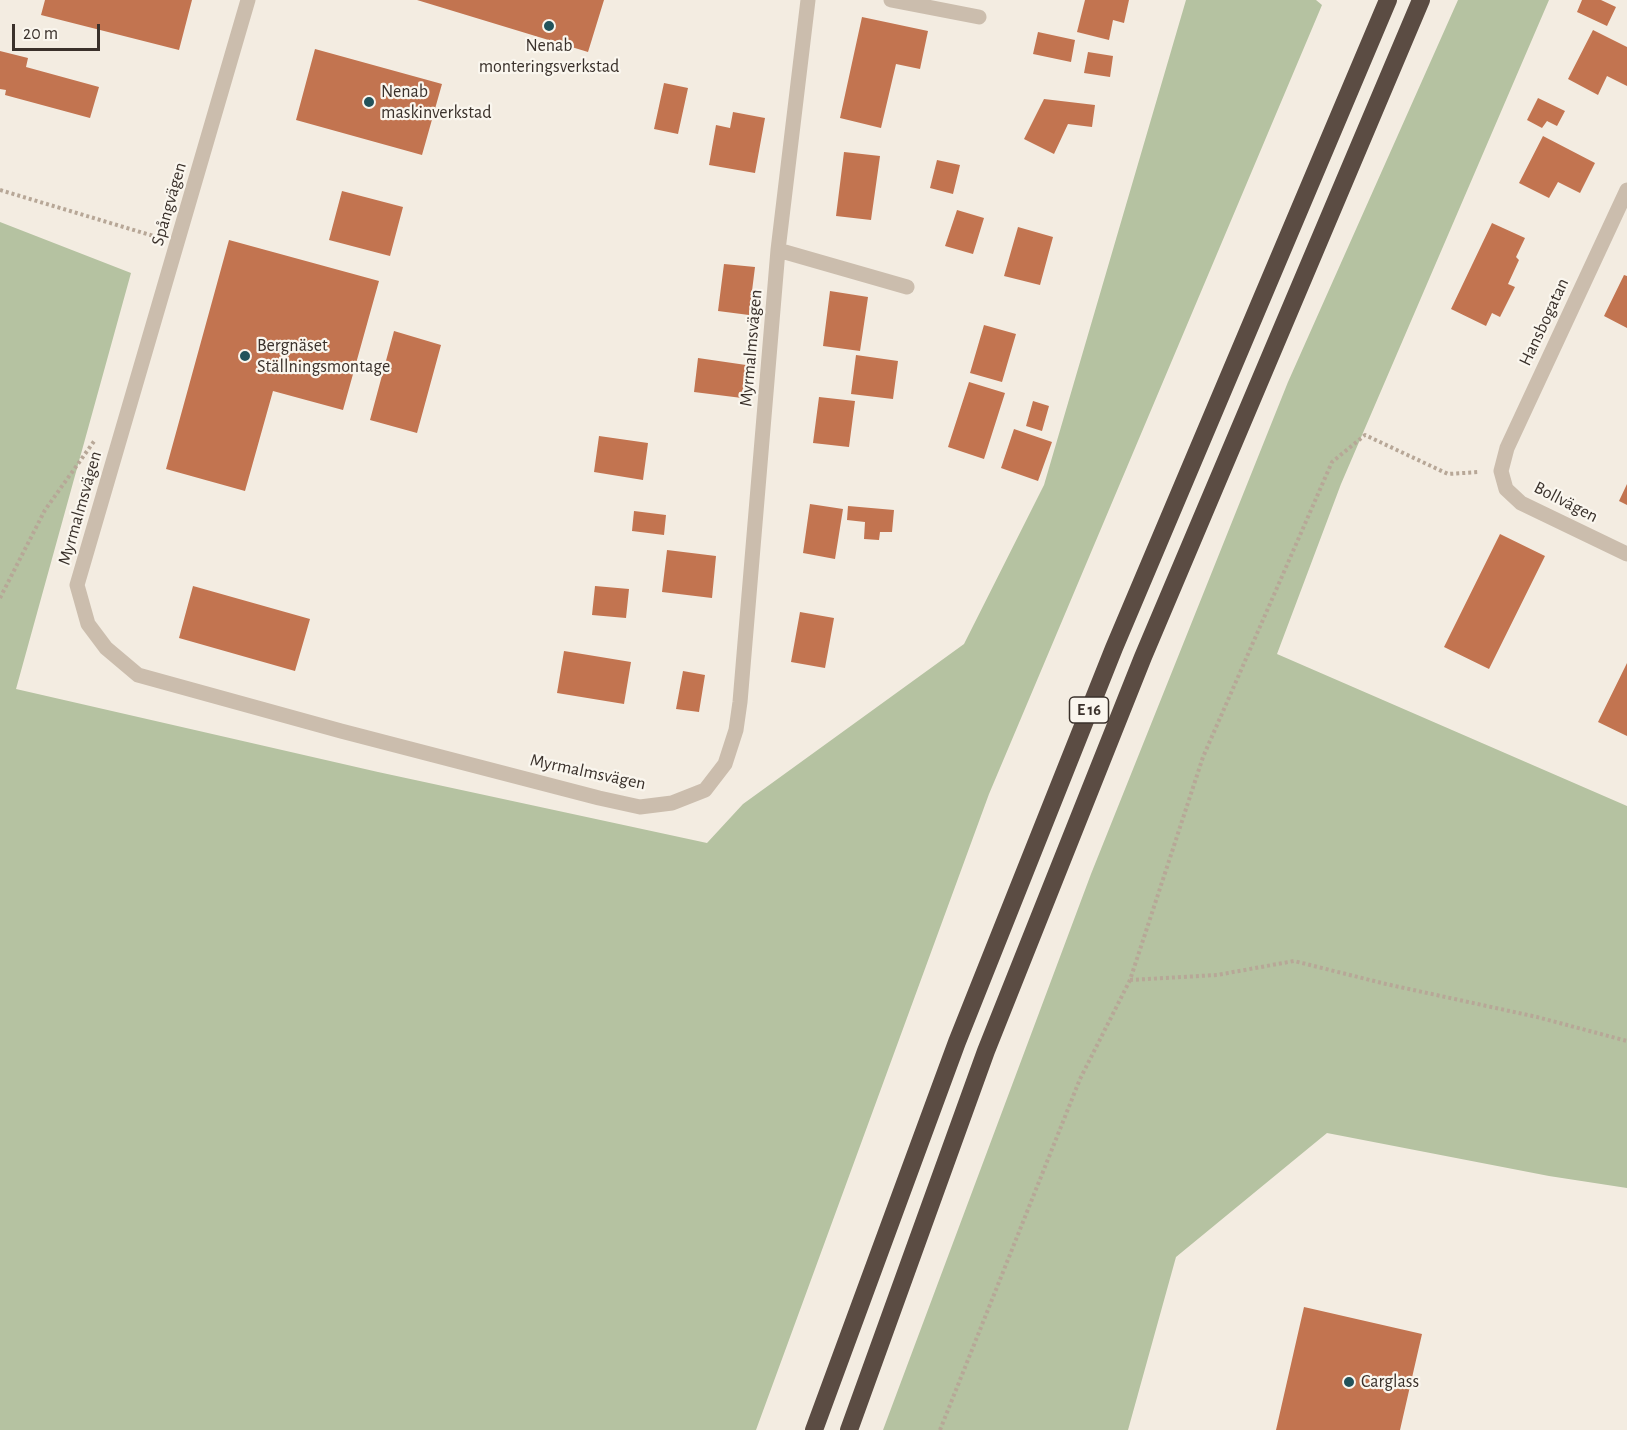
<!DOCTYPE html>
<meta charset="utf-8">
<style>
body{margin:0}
#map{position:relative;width:1627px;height:1430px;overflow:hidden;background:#f3ece1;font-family:"Alegreya Sans",sans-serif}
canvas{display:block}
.scale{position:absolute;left:12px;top:24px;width:88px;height:27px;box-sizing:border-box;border:3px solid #3a312b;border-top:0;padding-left:8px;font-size:18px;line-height:21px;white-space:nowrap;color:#3a312b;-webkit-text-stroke:4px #faf6ee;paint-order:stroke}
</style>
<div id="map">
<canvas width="1627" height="1430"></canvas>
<div class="scale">20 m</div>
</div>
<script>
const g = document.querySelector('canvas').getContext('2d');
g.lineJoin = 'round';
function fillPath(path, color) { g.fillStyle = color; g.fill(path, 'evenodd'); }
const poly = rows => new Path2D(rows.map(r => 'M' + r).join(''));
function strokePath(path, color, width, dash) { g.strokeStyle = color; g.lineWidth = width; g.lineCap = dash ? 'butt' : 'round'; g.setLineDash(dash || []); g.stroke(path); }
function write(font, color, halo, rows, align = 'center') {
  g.font = font + ' "Alegreya Sans",sans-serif'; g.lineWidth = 4.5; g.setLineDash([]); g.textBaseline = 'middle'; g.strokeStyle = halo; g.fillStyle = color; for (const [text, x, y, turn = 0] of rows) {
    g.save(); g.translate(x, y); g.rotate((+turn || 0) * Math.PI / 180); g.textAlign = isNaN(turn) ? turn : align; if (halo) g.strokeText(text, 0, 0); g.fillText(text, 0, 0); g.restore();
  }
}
const green = poly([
 [1186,0,1316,0,1322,5,989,794,756,1430,0,1430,0,222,131,273,16,689,378,772,707,843,743,804,964,644,1044,485],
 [1458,0,1549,0,1341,484,1277,654,1627,806,1627,1188,1549,1176,1327,1133,1176,1257,1128,1430,883,1430,1091,874,1288,382]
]);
const building = poly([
 [45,0,192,0,179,50,41,15],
 [417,0,604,0,588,52],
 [1085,0,1129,0,1124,23,1113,20,1109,40,1077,32],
 [1582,0,1601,0,1616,7,1607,26,1577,12],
 [862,17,928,31,920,69,896,64,881,128,840,118],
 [1593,30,1627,47,1627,86,1607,76,1598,95,1568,79],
 [1038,32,1075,40,1071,62,1033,54],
 [315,49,442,84,422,155,296,120],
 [0,51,28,58,26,67,99,87,90,118,5,95,6,90,0,89],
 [1088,52,1113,56,1110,77,1084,73],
 [664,83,688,88,678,134,654,129],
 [1538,98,1565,111,1557,126,1547,121,1542,128,1527,120],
 [1044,99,1095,105,1092,127,1068,124,1054,154,1024,139],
 [733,112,765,118,755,173,709,165,716,125,730,128],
 [1543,136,1595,163,1580,193,1558,182,1549,198,1519,183],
 [844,152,880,156,871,220,836,216],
 [937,160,960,165,953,194,930,188],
 [342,191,403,207,390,256,329,240],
 [957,210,984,218,973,254,945,246],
 [1492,223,1525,238,1516,257,1519,260,1508,284,1515,287,1500,317,1492,313,1486,326,1451,309],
 [1018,227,1053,237,1040,285,1004,276],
 [229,240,379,281,343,410,273,391,245,491,166,469],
 [724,264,755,267,749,315,718,311],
 [1624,275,1627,276,1627,328,1604,316],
 [830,291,868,297,860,351,823,346],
 [984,325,1016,334,1002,382,970,373],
 [394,331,441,345,417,433,370,420],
 [856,355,898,361,893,399,851,394],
 [698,358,746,365,742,398,694,392],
 [969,382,1005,393,984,459,948,447],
 [819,397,855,401,849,447,813,443],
 [1033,401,1049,406,1042,431,1026,426],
 [1014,429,1052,442,1038,481,1001,468],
 [599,436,648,443,643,480,594,472],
 [1627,484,1627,505,1619,501],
 [810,504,843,509,835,559,803,553],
 [848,506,894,510,892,532,880,532,879,540,864,539,865,522,847,520],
 [634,511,666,515,664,535,632,531],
 [1500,534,1545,556,1489,669,1444,647],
 [667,550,716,556,712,598,662,592],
 [193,586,310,619,295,671,179,638],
 [595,586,629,589,626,618,592,615],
 [800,612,834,618,825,668,791,662],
 [564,651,631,662,624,704,557,693],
 [1627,663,1627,736,1598,722],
 [683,671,705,675,699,712,676,709],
 [1304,1307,1422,1334,1400,1430,1276,1430]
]);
const path = poly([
 [0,190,157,237],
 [0,598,45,510,95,440],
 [1130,980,1217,975,1294,961,1386,984,1537,1017,1627,1041],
 [940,1430,1080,1079,1130,980,1203,757,1332,462,1365,435,1448,474,1479,472]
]);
const minor = poly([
 [248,0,77,585,88,624,106,648,138,675,341,731,599,798,640,807,672,803,705,790,725,764,736,730,740,702,778,250,808,0],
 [891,0,979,17],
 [1627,190,1507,448,1501,471,1506,489,1521,503,1627,554],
 [778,250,907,287]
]);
const highway = poly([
 [814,1430,957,1042,1114,648,1388,0],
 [849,1430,986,1051,1143,657,1421,0]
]);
const markers = [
 [549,26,6,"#22535b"],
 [369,102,6,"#22535b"],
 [245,356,6,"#22535b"],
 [1349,1382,6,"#22535b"]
];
const shields = [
 [1089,710,39]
];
const shieldNames = [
 ["E 16",1089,710]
];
const poiNames = [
 ["Nenab",549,46,"center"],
 ["monteringsverkstad",549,67,"center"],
 ["Nenab",381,92],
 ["maskinverkstad",381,113],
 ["Bergnäset",257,346],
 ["Ställningsmontage",257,367],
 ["Carglass",1361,1382]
];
const streetNames = [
 ["Spångvägen",169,204,-74],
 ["Hansbogatan",1544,322,-65],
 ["Myrmalmsvägen",751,348,-85],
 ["Bollvägen",1566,502,27],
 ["Myrmalmsvägen",80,508,-74],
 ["Myrmalmsvägen",588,772,12]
];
fillPath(green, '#b5c2a1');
fillPath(building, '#c27450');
strokePath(path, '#b7a797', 4, [3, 3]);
strokePath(minor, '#cbbdad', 15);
strokePath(highway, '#5b4c43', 18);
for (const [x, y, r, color] of markers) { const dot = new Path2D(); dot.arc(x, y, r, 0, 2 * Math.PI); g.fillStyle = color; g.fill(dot); strokePath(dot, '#faf6ee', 2); }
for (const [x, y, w] of shields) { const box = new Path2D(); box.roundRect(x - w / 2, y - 13, w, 26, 4.5); g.fillStyle = '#faf6ee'; g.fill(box); strokePath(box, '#3a312b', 1.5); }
write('bold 16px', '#3a312b', null, shieldNames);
write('18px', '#3a312b', '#faf6ee', poiNames, 'left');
write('18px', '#3a312b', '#faf6ee', streetNames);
</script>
